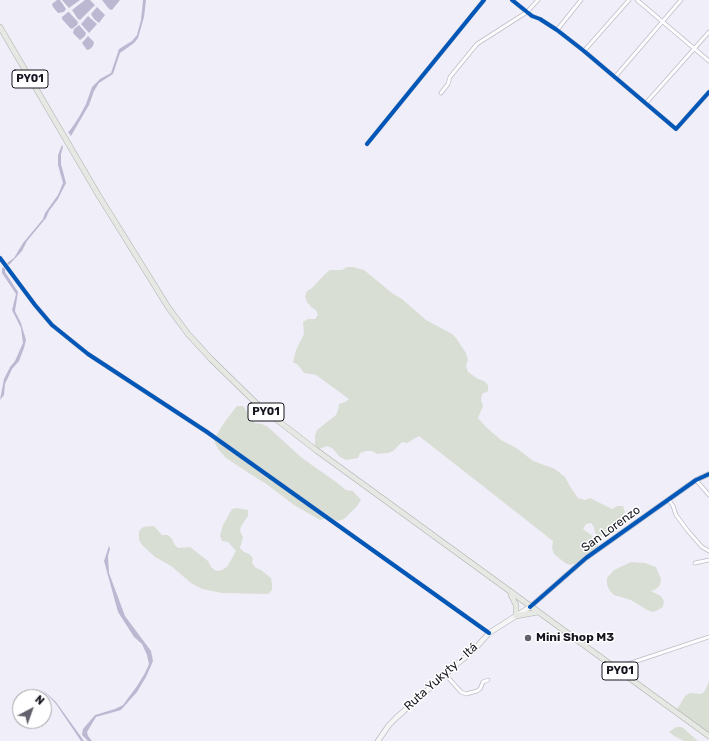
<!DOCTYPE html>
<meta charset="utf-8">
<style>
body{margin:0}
#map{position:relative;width:709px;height:741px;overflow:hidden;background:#f0eef8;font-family:Rubik,sans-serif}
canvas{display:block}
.north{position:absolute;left:12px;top:689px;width:40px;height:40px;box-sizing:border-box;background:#fff;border:1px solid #a2a1a5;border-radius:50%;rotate:41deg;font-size:11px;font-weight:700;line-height:16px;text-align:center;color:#17151f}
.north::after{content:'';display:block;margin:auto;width:14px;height:18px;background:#63616b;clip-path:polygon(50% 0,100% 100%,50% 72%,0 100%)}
</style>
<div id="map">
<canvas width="709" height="741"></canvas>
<div class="north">N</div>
</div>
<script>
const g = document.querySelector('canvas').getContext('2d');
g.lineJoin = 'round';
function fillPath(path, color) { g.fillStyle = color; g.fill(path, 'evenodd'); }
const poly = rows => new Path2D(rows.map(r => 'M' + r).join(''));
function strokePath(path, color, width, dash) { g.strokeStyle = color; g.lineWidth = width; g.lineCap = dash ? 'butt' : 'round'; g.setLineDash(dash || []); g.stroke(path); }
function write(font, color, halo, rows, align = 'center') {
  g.font = font + ' Rubik,sans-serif'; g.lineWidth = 3; g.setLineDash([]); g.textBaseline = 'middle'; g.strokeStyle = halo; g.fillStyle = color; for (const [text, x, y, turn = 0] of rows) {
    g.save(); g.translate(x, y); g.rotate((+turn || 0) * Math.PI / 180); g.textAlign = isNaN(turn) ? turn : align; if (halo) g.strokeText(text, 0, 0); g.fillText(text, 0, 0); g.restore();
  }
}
const green = poly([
 [347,267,353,267,364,270,392,293,402,299,426,320,452,334,456,338,466,353,468,360,466,366,468,372,478,379,484,381,488,385,488,391,482,394,481,400,483,406,478,418,486,427,501,440,518,449,533,461,555,469,565,477,571,488,578,498,585,500,590,498,612,509,617,506,623,506,625,512,618,521,619,527,616,532,610,533,606,537,600,536,595,533,594,527,591,523,586,524,583,529,598,540,598,546,595,550,584,556,578,563,570,565,565,563,554,554,552,548,553,541,419,436,407,443,402,442,393,451,388,453,377,454,372,451,366,451,360,453,358,458,346,460,340,457,332,448,327,446,319,449,315,447,315,436,317,430,336,415,338,410,339,404,345,402,349,399,316,375,304,373,298,365,293,362,296,350,304,334,303,322,308,319,315,319,318,315,316,310,311,307,307,302,305,296,307,291,312,288,325,274,330,270,342,270],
 [237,406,243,406,255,423,262,424,268,427,302,458,336,482,346,490,353,491,361,500,357,506,344,519,338,521,326,518,320,520,294,505,265,483,258,479,226,458,218,449,214,441,217,434,226,420],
 [237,508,248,510,248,516,241,526,240,531,243,537,240,548,244,552,249,554,253,558,252,563,256,568,261,570,271,578,272,584,272,590,268,594,222,593,202,589,191,583,171,566,155,557,142,545,139,540,139,531,143,527,154,526,162,535,168,535,172,539,174,544,178,548,190,547,208,561,211,567,216,571,222,570,227,567,236,551,228,542,222,541,220,536,223,525,232,509],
 [631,562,645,563,656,567,661,579,660,585,656,589,651,591,661,596,664,601,663,607,658,610,653,612,647,610,631,600,614,595,610,591,607,585,607,578,614,570],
 [709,682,709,737,677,716,676,711,685,696,690,693,701,694,704,692],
 [676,727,682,727,698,741,684,741,674,736,669,732]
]);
const water = poly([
 [57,0,60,0,66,9,64,12,58,13,53,7,52,4],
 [62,0,80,0,69,8],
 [85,0,90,0,95,5,80,20,78,19,72,10],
 [102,0,120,0,112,10,109,9],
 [143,0,146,0,144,17,138,38,134,43,120,53,113,74,99,83,94,91,89,105,71,136,68,132,71,129,79,117,86,104,92,87,100,79,111,73,119,49,132,41,137,35,141,20],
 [97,7,105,15,99,23,94,19,91,14],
 [68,12,69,12,78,22,77,25,72,29,70,28,62,19,62,17],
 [88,16,97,24,89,33,81,24],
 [79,25,86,33,85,36,80,40,73,33,74,29],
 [88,36,94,42,93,46,90,49,87,50,82,43],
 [62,145,63,147,61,154,61,164,66,183,58,199,49,211,46,218,27,241,22,251,9,265,7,263,14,258,23,243,43,219,45,213,58,195,63,183,58,165,58,155],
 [3,267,5,269,5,272,18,292,15,311,21,323,26,340,24,348,19,361,12,369,5,384,4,395,0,400,4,379,10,367,15,361,23,343,21,328,12,310,16,294,2,273,2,269],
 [109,546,110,549,108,556,109,573,125,616,151,651,153,661,146,677,137,692,121,710,96,717,87,732,88,736,92,741,88,741,82,735,83,729,95,715,115,709,123,705,137,686,145,673,149,664,147,655,142,644,134,637,118,612,104,561],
 [42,689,56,702,84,741,81,741,56,704]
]);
const minor = poly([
 [512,0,532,16,540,19,557,30,584,51,676,129,709,92],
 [637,0,709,61],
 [557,30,581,0],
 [584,51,629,0],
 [615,77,681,0],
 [441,93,448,84,450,77,477,44,527,12,538,0],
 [646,103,709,32],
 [367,144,484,0],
 [0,258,35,305,52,325,88,354,207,432,489,633],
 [696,480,709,495],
 [669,500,673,506,676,515,688,531,702,547,709,551],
 [695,563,709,560],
 [616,668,709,637],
 [445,674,461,692,466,694,477,691,480,689,483,682,488,680]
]);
const tertiary = poly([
 [530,607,586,558,696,480,709,474]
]);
const secondary = poly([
 [378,741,389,725,397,717,457,664,473,651,489,633,530,607]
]);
const trunk = poly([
 [0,27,99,196,168,307,188,334,211,359,259,406,316,450,709,736],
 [511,595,516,605,516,616,538,612]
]);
const cycleway = poly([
 [512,0,532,16,540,19,557,30,584,51,676,129,709,92],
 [367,144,484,0],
 [0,258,35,305,52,325,88,354,207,432,489,633],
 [530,607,586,558,696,480,709,474]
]);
const markers = [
 [528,638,4,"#63616b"]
];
const shields = [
 [30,79,36],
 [266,412,36],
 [620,671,36]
];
const shieldNames = [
 ["PY01",30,79],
 ["PY01",266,412],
 ["PY01",620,671]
];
const streetNames = [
 ["San Lorenzo",611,529,-36],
 ["Ruta Yukyty - Itá",441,677,-42]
];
const poiNames = [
 ["Mini Shop M3",536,638]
];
fillPath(green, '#d9ded4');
fillPath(water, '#bcb8d2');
strokePath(minor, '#bebcc6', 4.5);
strokePath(tertiary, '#bebcc6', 5.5);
strokePath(secondary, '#bebcc6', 6);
strokePath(trunk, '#aeb0ad', 6);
strokePath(minor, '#fdfcfe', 3);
strokePath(tertiary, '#fdfcfe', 4);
strokePath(secondary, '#f4f5f4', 4.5);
strokePath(trunk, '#e6e8e3', 5);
strokePath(cycleway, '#0057b8', 4);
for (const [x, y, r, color] of markers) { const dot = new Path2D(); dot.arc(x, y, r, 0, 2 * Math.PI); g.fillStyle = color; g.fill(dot); strokePath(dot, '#fff', 1.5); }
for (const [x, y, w] of shields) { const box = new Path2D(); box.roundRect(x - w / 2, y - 9, w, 18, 3); g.fillStyle = '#fff'; g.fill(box); strokePath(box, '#17151f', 1); }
write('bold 11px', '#17151f', null, shieldNames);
write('12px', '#17151f', '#fff', streetNames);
write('bold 12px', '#17151f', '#fff', poiNames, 'left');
</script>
